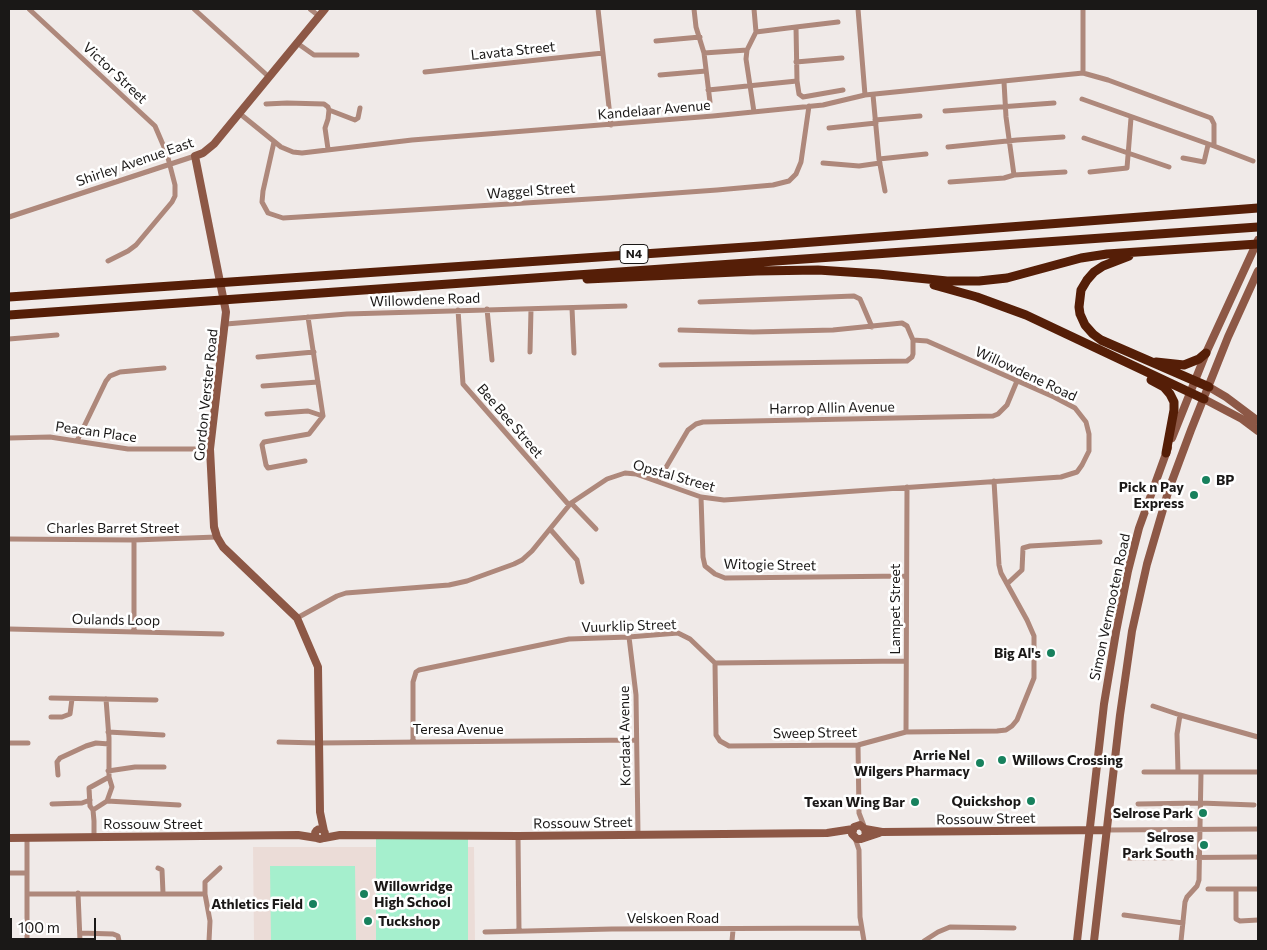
<!DOCTYPE html>
<style>
body{margin:0}
#map{position:relative;width:1267px;height:950px;overflow:hidden;background:#f0eae8;font-family:Commissioner,sans-serif}
canvas{display:block}
.frame{position:absolute;inset:0;border:10px solid #1a1817;pointer-events:none}
.scale{position:absolute;left:10px;top:918px;width:86px;height:22px;box-sizing:border-box;border:2px solid #1a1817;border-top:0;padding-left:6px;font-size:15px;line-height:18px;white-space:nowrap;color:#1a1817;-webkit-text-stroke:4px #fff;paint-order:stroke}
</style>
<div id="map">
<canvas width="1267" height="950"></canvas>
<div class="frame"></div>
<div class="scale">100 m</div>
</div>
<script>
const g = document.querySelector('canvas').getContext('2d');
g.lineJoin = 'round';
function fillPath(path, color) { g.fillStyle = color; g.fill(path, 'evenodd'); }
const poly = rows => new Path2D(rows.map(r => 'M' + r).join(''));
function strokePath(path, color, width, dash) { g.strokeStyle = color; g.lineWidth = width; g.lineCap = dash ? 'butt' : 'round'; g.setLineDash(dash || []); g.stroke(path); }
function write(font, color, halo, rows, align = 'center') {
  g.font = font + ' Commissioner,sans-serif'; g.lineWidth = 5; g.setLineDash([]); g.textBaseline = 'middle'; g.strokeStyle = halo; g.fillStyle = color; for (const [text, x, y, turn = 0] of rows) {
    g.save(); g.translate(x, y); g.rotate((+turn || 0) * Math.PI / 180); g.textAlign = isNaN(turn) ? turn : align; if (halo) g.strokeText(text, 0, 0); g.fillText(text, 0, 0); g.restore();
  }
}
const built = poly([
 [253,847,474,847,475,941,254,941]
]);
const green = poly([
 [376,837,468,837,468,941,376,940],
 [270,866,355,866,356,941,271,941]
]);
const street = poly([
 [29,9,155,126,167,154,175,185,175,196,172,202,136,245,128,251,108,261],
 [194,9,269,77],
 [310,9,319,16],
 [598,9,611,125],
 [754,9,756,32,747,50,746,59,754,112],
 [858,9,865,95],
 [1083,9,1083,73],
 [756,32,796,27],
 [656,41,700,37],
 [297,43,314,55,357,55],
 [704,53,747,50],
 [796,62,842,58],
 [425,72,603,53],
 [660,75,706,71],
 [797,81,796,27,838,22],
 [1004,82,1006,117,1014,175,1065,172],
 [708,90,797,81,799,94,803,97,843,90],
 [873,95,879,159,885,191],
 [1082,99,1214,146],
 [266,104,287,103,324,104,328,107,329,110,355,120,358,118,360,108],
 [665,111,707,107,710,102,704,53,696,27,694,9],
 [945,111,1054,103],
 [239,113,281,147,293,152,302,153,412,140,713,116,823,105,865,95,1083,73,1108,80,1211,118,1214,124,1214,146,1253,161],
 [875,120,920,116],
 [829,128,876,123],
 [1084,138,1169,167],
 [274,142,263,191,262,202,268,213,283,218,606,198,717,190,773,185,789,181,796,174,801,162,809,106],
 [948,147,1017,140,1063,137],
 [328,149,325,128,328,119,329,110],
 [1183,158,1204,162,1208,145],
 [879,159,926,154],
 [823,163,859,166,880,163],
 [1090,172,1127,168,1131,118],
 [950,182,1004,178,1014,175],
 [9,217,195,156],
 [700,302,854,296,860,299,872,327],
 [572,308,574,353],
 [487,309,492,360],
 [458,310,463,384,569,505],
 [226,324,347,314,625,306],
 [9,339,57,335],
 [530,352,531,309],
 [258,357,314,352],
 [661,365,907,361,912,357,913,354,913,340,907,326,902,323,833,330,753,332,680,330],
 [263,386,318,382],
 [267,414,308,411,323,416],
 [9,438,50,437,128,449,210,449],
 [77,441,106,381,110,376,120,372,164,368],
 [305,461,268,468,266,465,262,445,264,442,309,434,323,416,308,317],
 [658,481,688,430,696,424,703,422,993,416,998,414,1007,405,1017,381],
 [701,497,703,557,705,566,715,574,725,578,906,576],
 [571,503,596,529],
 [550,529,577,560,582,582],
 [9,539,134,540,217,537],
 [1007,584,1022,570,1023,548,1030,546,1100,542],
 [297,618,337,596,346,593,449,585,467,581,514,564,522,560,532,551,571,503,607,479,625,473,636,474,701,497,724,500,1061,477,1077,472,1082,465,1089,451,1089,434,1086,422,1075,408,1054,397,927,341,913,340],
 [9,629,222,634],
 [134,632,134,540],
 [629,637,636,695,638,835],
 [715,663,716,735,720,741,729,746,858,745,906,732,997,731,1006,730,1012,726,1017,720,1034,678,1034,636,1027,620,1001,573,999,565,994,481],
 [51,698,156,700],
 [1153,706,1180,715,1258,737],
 [51,717,62,717,70,714,72,699],
 [108,732,163,735],
 [906,732,907,487],
 [413,741,413,682,416,672,419,670,569,639,629,637,678,633,690,639,715,663,906,661],
 [279,742,318,743,636,740],
 [9,743,28,743],
 [858,745,859,813,864,826],
 [108,771,135,767,164,767],
 [1144,772,1258,772],
 [1178,772,1177,734,1180,715],
 [58,775,57,762,60,758,86,746,96,743,109,744],
 [107,801,112,787,109,777],
 [52,804,82,803,90,800],
 [1138,804,1200,803,1254,805],
 [93,810,107,801,179,805],
 [1107,830,1258,829],
 [518,836,519,931],
 [94,837,94,821,93,810,90,806,89,788,109,777,109,738,106,699],
 [27,838,27,941],
 [855,838,859,850,860,917,864,941],
 [1128,858,1258,857],
 [158,868,162,870,163,893],
 [9,873,27,873],
 [1208,889,1258,889],
 [1236,890,1236,919,1240,921,1258,920],
 [78,893,80,941],
 [27,894,205,894],
 [1124,915,1183,923],
 [485,932,612,929,861,928],
 [80,933,113,934,118,936,119,941],
 [209,941,210,921,205,894,205,882,220,868],
 [732,941,733,930],
 [924,941,938,932,950,927,1014,928],
 [1181,941,1185,902,1187,897,1197,886,1199,880,1201,773]
]);
const secondary = poly([
 [1209,387,1226,397,1258,421],
 [1204,399,1242,419,1258,431],
 [1172,438,1206,353,1258,240],
 '315 834a5 5 0 1 1 10 0a5 5 0 1 1-10 0Z',
 [865,829,882,832,1107,830],
 [324,831,320,812,318,667,297,618,223,547,217,537,214,527,210,449,226,312,195,156,203,153,214,144,325,9],
 [9,838,298,835,317,838],
 [324,838,340,835,518,836,827,833,853,829],
 [863,838,866,835,865,829,860,825,854,827,852,834,857,839,861,839,879,833],
 [1077,941,1104,704,1116,632,1128,571,1139,528,1168,448],
 [1094,941,1120,715,1132,631,1147,564,1169,489,1191,430,1228,337,1258,271]
]);
const highway = poly([
 [1129,256,1103,266,1094,272,1087,280,1081,290,1079,307,1080,314,1085,325,1093,334,1101,340,1209,387],
 [587,279,757,271,818,270,878,274,947,281,979,281,1007,278,1081,258,1107,254,1258,244],
 [934,285,977,297,1026,315,1204,399],
 [9,297,761,246,1258,208],
 [9,315,1258,227],
 [1156,362,1184,365,1199,359,1206,353],
 [1151,380,1164,387,1170,394,1174,402,1174,410,1166,453]
]);
const markers = [
 [1206,480,5,"#17815d"],
 [1194,495,5,"#17815d"],
 [1051,653,5,"#17815d"],
 [1002,760,5,"#17815d"],
 [980,763,5,"#17815d"],
 [1031,801,5,"#17815d"],
 [915,802,5,"#17815d"],
 [1203,813,5,"#17815d"],
 [1204,845,5,"#17815d"],
 [364,894,5,"#17815d"],
 [313,904,5,"#17815d"],
 [368,921,5,"#17815d"]
];
const shields = [
 [634,254,28]
];
const shieldNames = [
 ["N4",634,254]
];
const streetNames = [
 ["Lavata Street",513,51,-6],
 ["Victor Street",115,73,43],
 ["Kandelaar Avenue",654,110,-5],
 ["Shirley Avenue East",135,162,-19],
 ["Waggel Street",531,191,-4],
 ["Willowdene Road",425,300,-2],
 ["Willowdene Road",1026,374,25],
 ["Gordon Verster Road",206,395,-84],
 ["Harrop Allin Avenue",832,408,-1],
 ["Bee Bee Street",510,421,49],
 ["Peacan Place",96,432,8],
 ["Opstal Street",674,476,16],
 ["Charles Barret Street",113,528],
 ["Witogie Street",770,565,1],
 ["Simon Vermooten Road",1110,607,-78],
 ["Lampet Street",895,609,-90],
 ["Oulands Loop",116,620,1],
 ["Vuurklip Street",629,626,-2],
 ["Teresa Avenue",458,729],
 ["Sweep Street",815,733,-1],
 ["Kordaat Avenue",625,736,-91],
 ["Rossouw Street",986,819,-1],
 ["Rossouw Street",583,823,-1],
 ["Rossouw Street",153,824],
 ["Velskoen Road",673,918]
];
const poiNames = [
 ["BP",1216,480,"left"],
 ["Pick n Pay",1184,487],
 ["Express",1184,503],
 ["Big Al's",1041,653],
 ["Arrie Nel",970,755],
 ["Wilgers Pharmacy",970,771],
 ["Willows Crossing",1012,760,"left"],
 ["Quickshop",1021,801],
 ["Texan Wing Bar",905,802],
 ["Selrose Park",1193,813],
 ["Selrose",1194,837],
 ["Park South",1194,853],
 ["Willowridge",374,886,"left"],
 ["High School",374,902,"left"],
 ["Athletics Field",303,904],
 ["Tuckshop",378,921,"left"]
];
fillPath(built, '#ebdcd7');
fillPath(green, '#a5efcd');
strokePath(street, '#ae887b', 5);
strokePath(secondary, '#8d5846', 8);
strokePath(highway, '#551e07', 9);
for (const [x, y, r, color] of markers) { const dot = new Path2D(); dot.arc(x, y, r, 0, 2 * Math.PI); g.fillStyle = color; g.fill(dot); strokePath(dot, '#fff', 2); }
for (const [x, y, w] of shields) { const box = new Path2D(); box.roundRect(x - w / 2, y - 9.5, w, 19, 4); g.fillStyle = '#fff'; g.fill(box); strokePath(box, '#1a1817', 1); }
write('bold 12px', '#1a1817', null, shieldNames);
write('14px', '#1a1817', '#fff', streetNames);
write('bold 14px', '#1a1817', '#fff', poiNames, 'right');
</script>
